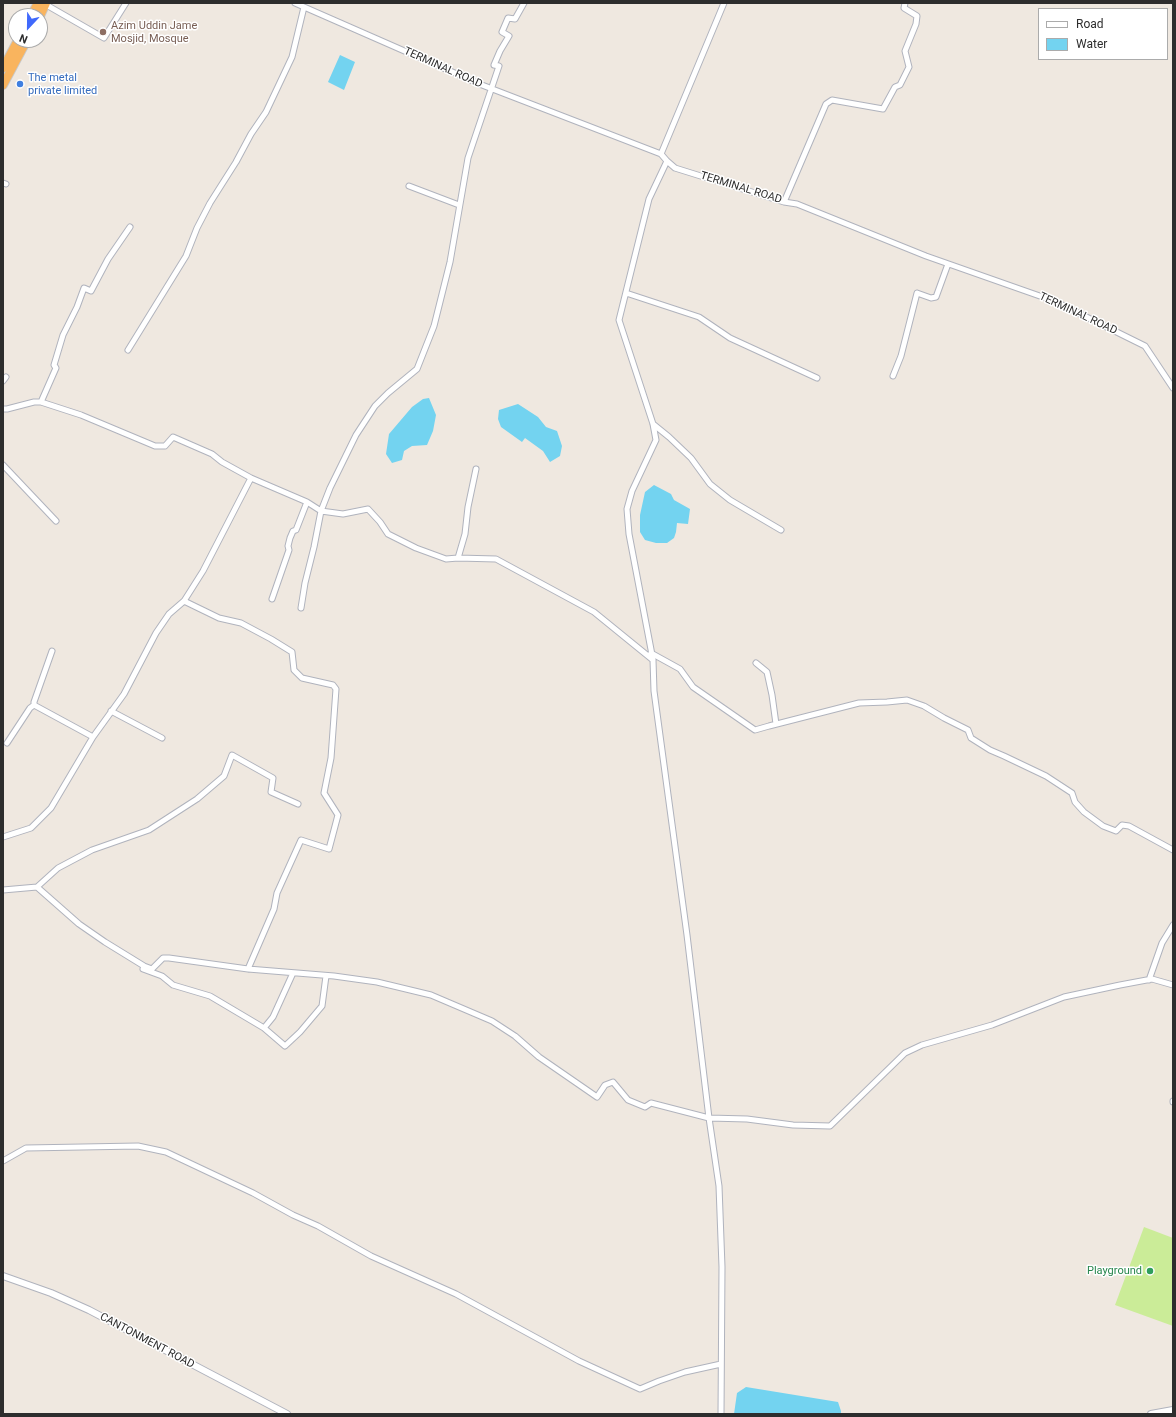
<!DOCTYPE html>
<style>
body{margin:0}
#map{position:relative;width:1176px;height:1417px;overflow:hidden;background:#efe8e0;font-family:Roboto,sans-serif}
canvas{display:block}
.frame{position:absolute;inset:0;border:4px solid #2d2d2d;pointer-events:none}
.legend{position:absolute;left:1038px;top:8px;width:130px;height:52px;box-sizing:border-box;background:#fff;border:1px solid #ababab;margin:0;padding:5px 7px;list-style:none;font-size:12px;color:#2d2d2d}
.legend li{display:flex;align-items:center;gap:8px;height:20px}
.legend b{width:20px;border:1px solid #ababab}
.north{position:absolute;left:8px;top:8px;width:40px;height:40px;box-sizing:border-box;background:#fff;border:1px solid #ababab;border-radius:50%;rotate:202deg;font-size:11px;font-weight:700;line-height:16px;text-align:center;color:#2d2d2d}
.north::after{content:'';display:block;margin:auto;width:14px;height:18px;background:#4069fc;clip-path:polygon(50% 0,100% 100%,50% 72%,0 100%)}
</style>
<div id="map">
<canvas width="1176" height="1417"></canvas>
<div class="frame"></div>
<ul class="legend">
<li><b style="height:5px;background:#fff"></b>Road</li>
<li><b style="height:11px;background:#73d3f0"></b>Water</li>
</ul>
<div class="north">N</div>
</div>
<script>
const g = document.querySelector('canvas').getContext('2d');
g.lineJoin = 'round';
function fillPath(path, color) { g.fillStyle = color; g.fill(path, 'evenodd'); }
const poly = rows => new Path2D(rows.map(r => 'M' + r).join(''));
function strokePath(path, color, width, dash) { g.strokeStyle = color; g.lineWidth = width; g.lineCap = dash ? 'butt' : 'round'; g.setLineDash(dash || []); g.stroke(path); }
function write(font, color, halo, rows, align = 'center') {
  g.font = font + ' Roboto,sans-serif'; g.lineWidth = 3; g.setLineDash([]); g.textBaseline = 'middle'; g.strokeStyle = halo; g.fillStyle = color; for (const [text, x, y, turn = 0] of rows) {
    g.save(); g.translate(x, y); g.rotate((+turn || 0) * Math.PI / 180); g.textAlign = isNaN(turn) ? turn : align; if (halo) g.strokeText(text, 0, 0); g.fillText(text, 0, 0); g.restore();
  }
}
const pitch = poly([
 [1144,1227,1173,1238,1173,1326,1115,1305]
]);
const water = poly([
 [340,55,355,62,344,90,328,82],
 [429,398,436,415,433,431,427,445,412,446,404,451,402,460,392,463,386,454,389,434,412,407,423,399],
 [518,404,538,417,546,427,557,431,562,446,560,456,550,462,543,451,525,438,522,442,501,427,498,419,499,410],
 [654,485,671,494,674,500,690,509,688,524,677,523,676,532,674,538,667,543,656,543,645,540,640,532,640,515,645,492],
 [746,1387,838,1402,841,1411,841,1414,734,1414,737,1393]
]);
const minor = poly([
 [43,3,104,38,126,3],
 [295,3,482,85,661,154,667,161,675,168,784,202,797,204,926,256,1054,301,1145,346,1173,388],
 [661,154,724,3],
 [667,161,649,199,619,320,653,424,656,440,632,491,627,509,629,534,653,660,654,691,687,935,709,1118,719,1186,722,1267,721,1414],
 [3,183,6,184],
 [409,186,459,205],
 [784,202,826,104,832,100,883,109,895,87,900,85,909,67,905,51,916,24,917,16,904,8,905,3],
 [626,293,699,317,730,338,817,378],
 [128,350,186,256,197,228,210,203,236,162,251,134,266,112,292,57,304,7],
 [893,376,901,356,917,293,931,298,936,297,948,264],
 [3,381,6,377],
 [41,402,56,368,54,365,63,335,77,307,84,288,91,291,108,259,130,227],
 [3,409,7,409,34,402,41,402,81,415,155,446,165,446,173,437,212,454,222,462,251,478,307,502,321,511,343,514,368,509,380,522,388,534,416,548,446,559,458,558,496,559,594,612,653,660],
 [653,424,669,437,691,458,710,484,730,500,781,530],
 [3,465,56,521],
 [458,558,465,534,468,507,476,469],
 [272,599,289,550,288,546,290,538,293,531,296,530,298,525,307,502],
 [184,601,219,618,241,623,271,639,292,652,294,670,302,678,333,685,336,689,331,758,324,793,338,815,329,849,301,840,277,893,274,909,248,969],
 [301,608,305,583,314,547,321,511,330,488,356,435,375,406,388,393,417,369,434,326,450,262,468,158,499,66,494,65,500,51,509,36,502,32,508,18,515,19,524,3],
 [52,651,34,702,34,705,93,737],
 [651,653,680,669,693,687,755,730,769,726,859,703,887,702,907,700,924,706,944,718,968,730,971,738,990,750,1004,756,1046,776,1072,793,1075,802,1084,812,1103,826,1116,831,1122,825,1129,826,1173,850],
 [756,663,767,672,772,695,776,724],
 [111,711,162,738],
 [7,743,30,708,34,705],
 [3,837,31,828,51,808,93,737,124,694,156,633,169,614,184,601,203,571,251,478],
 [37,887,79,924,105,942,144,966,152,969,163,958,169,958,248,969,334,976,377,982,431,995,492,1021,515,1036,539,1057,597,1097,605,1085,613,1082,628,1100,645,1107,651,1103,709,1118,747,1119,793,1125,830,1126,905,1053,922,1045,992,1025,1064,997,1120,985,1152,979,1173,985],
 [3,890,37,887,58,868,92,850,149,830,197,799,224,776,232,755,273,778,271,792,298,804],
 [144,966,143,969,162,976,173,985,210,996,264,1028],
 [293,973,273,1017,264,1028,285,1046,300,1032,322,1006,326,976],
 [1149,980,1162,943,1173,925],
 [1173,1101,1173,1102],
 [3,1161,26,1148,138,1146,166,1152,253,1193,293,1215,318,1226,371,1256,456,1294,579,1361,640,1389,659,1381,685,1372,721,1364]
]);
const tertiary = poly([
 [3,1276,51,1293,89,1310,287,1414],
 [1151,1414,1173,1410]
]);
const trunk = poly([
 [31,16,38,3],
 [40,16,46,3],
 [3,68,18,40],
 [3,85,27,40]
]);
const markers = [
 [103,32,4,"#8d6e63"],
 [20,84,4,"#3f7fe0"],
 [1150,1271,4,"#2e9e5b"]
];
const educationNames = [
 ["Azim Uddin Jame",111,26],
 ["Mosjid, Mosque",111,39]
];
const streetNames = [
 ["TERMINAL ROAD",443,68,24],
 ["TERMINAL ROAD",741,188,17],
 ["TERMINAL ROAD",1078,314,25],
 ["CANTONMENT ROAD",147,1341,28]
];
const shopNames = [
 ["The metal",28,78],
 ["private limited",28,91]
];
const leisureNames = [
 ["Playground",1142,1271]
];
fillPath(pitch, '#cbec98');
fillPath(water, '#73d3f0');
strokePath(minor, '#b0b3bd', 7);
strokePath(tertiary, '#b0b3bd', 8);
strokePath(trunk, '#c8c8c8', 10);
strokePath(minor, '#fff', 5);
strokePath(tertiary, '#fff', 6);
strokePath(trunk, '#f9b45e', 8);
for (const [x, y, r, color] of markers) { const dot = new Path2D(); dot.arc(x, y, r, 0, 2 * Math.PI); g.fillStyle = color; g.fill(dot); strokePath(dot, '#fff', 1.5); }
write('11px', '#785e54', '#fff', educationNames, 'left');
write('11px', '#2d2d2d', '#fff', streetNames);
write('11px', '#366cbe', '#fff', shopNames, 'left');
write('11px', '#27864d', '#fff', leisureNames, 'right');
</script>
